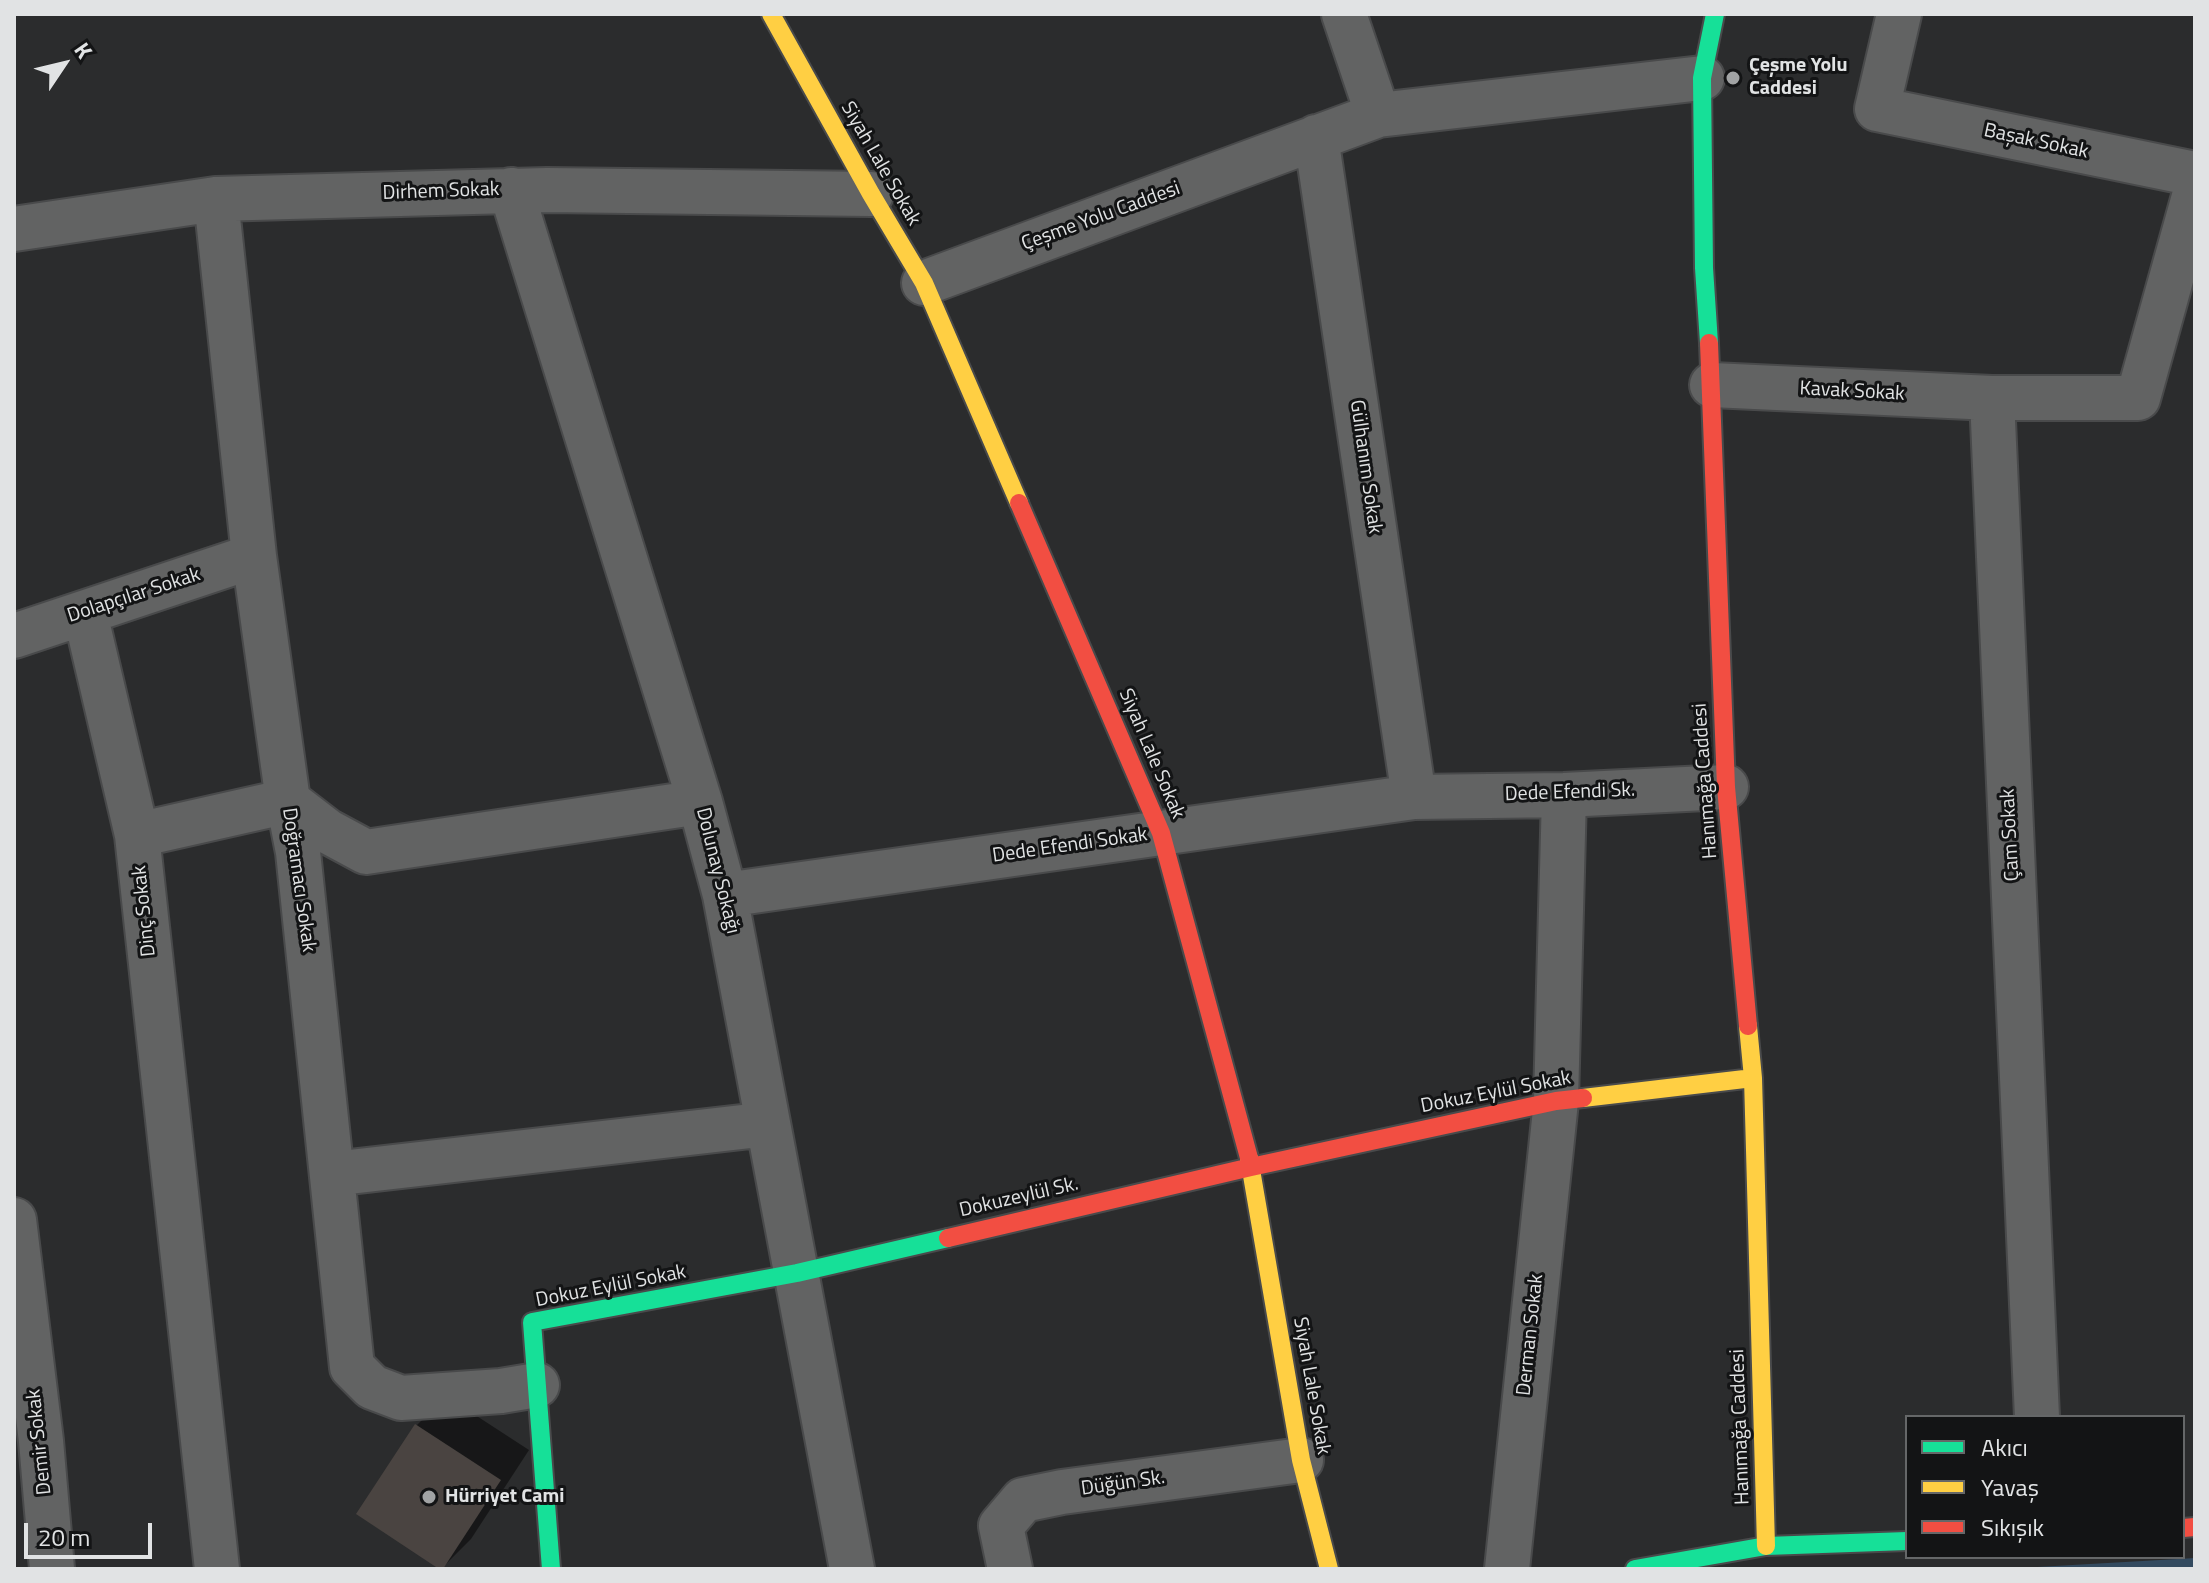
<!DOCTYPE html>
<meta charset="utf-8">
<style>
body{margin:0}
#map{position:relative;width:2209px;height:1583px;overflow:hidden;background:#2b2c2d;font-family:"Titillium Web",sans-serif}
canvas{display:block}
.frame{position:absolute;inset:0;border:16px solid #e1e3e4;pointer-events:none}
.legend{position:absolute;left:1905px;top:1415px;width:280px;height:144px;box-sizing:border-box;background:#131415;border:2px solid #656768;margin:0;padding:10px 14px;list-style:none;font-size:24px;color:#e1e3e4}
.legend li{display:flex;align-items:center;gap:16px;height:40px}
.legend b{width:40px;border:2px solid #656768}
.north{position:absolute;left:24px;top:24px;width:80px;height:80px;-webkit-text-stroke:6px #131415;paint-order:stroke;rotate:55deg;font-size:22px;font-weight:700;line-height:32px;text-align:center;color:#e1e3e4}
.north::after{content:'';display:block;margin:auto;width:28px;height:36px;background:#e1e3e4;clip-path:polygon(50% 0,100% 100%,50% 72%,0 100%)}
.scale{position:absolute;left:24px;top:1523px;width:128px;height:36px;box-sizing:border-box;border:4px solid #e1e3e4;border-top:0;padding-left:10px;font-size:24px;line-height:28px;white-space:nowrap;color:#e1e3e4;-webkit-text-stroke:6px #131415;paint-order:stroke}
</style>
<div id="map">
<canvas width="2209" height="1583"></canvas>
<div class="frame"></div>
<ul class="legend">
<li><b style="height:10px;background:#16e098"></b>Akıcı</li>
<li><b style="height:10px;background:#ffcf43"></b>Yavaş</li>
<li><b style="height:10px;background:#f24e42"></b>Sıkışık</li>
</ul>
<div class="north">K</div>
<div class="scale">20 m</div>
</div>
<script>
const g = document.querySelector('canvas').getContext('2d');
g.lineJoin = 'round';
function fillPath(path, color) { g.fillStyle = color; g.fill(path, 'evenodd'); }
const poly = rows => new Path2D(rows.map(r => 'M' + r).join(''));
function strokePath(path, color, width, dash) { g.strokeStyle = color; g.lineWidth = width; g.lineCap = dash ? 'butt' : 'round'; g.setLineDash(dash || []); g.stroke(path); }
function write(font, color, halo, rows, align = 'center') {
  g.font = font + ' "Titillium Web",sans-serif'; g.lineWidth = 6; g.setLineDash([]); g.textBaseline = 'middle'; g.strokeStyle = halo; g.fillStyle = color; for (const [text, x, y, turn = 0] of rows) {
    g.save(); g.translate(x, y); g.rotate((+turn || 0) * Math.PI / 180); g.textAlign = isNaN(turn) ? turn : align; if (halo) g.strokeText(text, 0, 0); g.fillText(text, 0, 0); g.restore();
  }
}
const green = poly([
 [2195,1558,2195,1569,2002,1569]
]);
const shadow = poly([
 [446,1396,529,1450,471,1539,442,1568,417,1425]
]);
const building = poly([
 [415,1424,501,1480,443,1569,439,1569,356,1514]
]);
const street = poly([
 [1344,14,1378,115],
 [1899,14,1877,109,2195,174],
 [1316,137,1414,797],
 [511,190,700,802,725,895,852,1569],
 [216,199,254,556,288,801,298,852,352,1367,372,1387,401,1398,501,1391,537,1385],
 [14,229,216,199,547,190,871,194],
 [924,283,1378,115,1702,78],
 [1712,385,1992,398],
 [85,613,137,835],
 [14,636,254,556],
 [725,895,1414,797,1564,795,1726,787],
 [332,1174,768,1124],
 [14,1220,41,1441,52,1569],
 [2037,1417,1992,398,2138,398,2195,193],
 [217,1569,137,835,288,801,327,831,366,852,700,802],
 [1010,1569,1001,1526,1023,1500,1062,1492,1301,1460],
 [1507,1569,1556,1101,1564,795]
]);
const fast = poly([
 [1709,343,1704,268,1702,78,1715,14],
 [551,1569,532,1322,797,1273,948,1238],
 [1635,1569,1766,1546,1907,1541]
]);
const slow = poly([
 [771,14,871,194,924,283,1019,503],
 [1748,1026,1753,1078,1766,1546],
 [1583,1098,1753,1078],
 [1249,1158,1301,1460,1329,1569]
]);
const jam = poly([
 [1709,343,1726,787,1748,1026],
 [1019,503,1161,833,1249,1158],
 [948,1238,1251,1167,1556,1101,1583,1098],
 [2183,1528,2195,1527]
]);
const markers = [
 [1733,78,8,"#a1a3a4"],
 [429,1497,8,"#a1a3a4"]
];
const poiNames = [
 ["Çeşme Yolu",1749,66],
 ["Caddesi",1749,89],
 ["Hürriyet Cami",445,1497]
];
const streetNames = [
 ["Başak Sokak",2036,142,12],
 ["Siyah Lale Sokak",880,164,60],
 ["Dirhem Sokak",441,192,-2],
 ["Çeşme Yolu Caddesi",1101,217,-20],
 ["Kavak Sokak",1852,392,3],
 ["Gülhanım Sokak",1365,467,82],
 ["Dolapçılar Sokak",134,596,-18],
 ["Siyah Lale Sokak",1151,754,67],
 ["Hanımağa Caddesi",1706,781,-94],
 ["Dede Efendi Sk.",1570,793,-2],
 ["Çam Sokak",2011,835,-93],
 ["Dede Efendi Sokak",1070,846,-8],
 ["Dolunay Sokağı",717,871,76],
 ["Doğramacı Sokak",298,880,82],
 ["Dinç Sokak",145,911,-96],
 ["Dokuz Eylül Sokak",1496,1093,-11],
 ["Dokuzeylül Sk.",1019,1198,-13],
 ["Dokuz Eylül Sokak",611,1287,-11],
 ["Derman Sokak",1531,1335,-84],
 ["Siyah Lale Sokak",1311,1386,80],
 ["Hanımağa Caddesi",1741,1427,-92],
 ["Demir Sokak",40,1442,-96],
 ["Düğün Sk.",1123,1484,-8]
];
fillPath(green, '#334a5f');
fillPath(shadow, '#0007');
fillPath(building, '#4a4441');
strokePath(street, '#494a4b', 48);
strokePath(fast, '#494a4b', 22);
strokePath(slow, '#494a4b', 22);
strokePath(jam, '#494a4b', 22);
strokePath(street, '#626363', 44);
strokePath(fast, '#16e098', 18);
strokePath(slow, '#ffcf43', 18);
strokePath(jam, '#f24e42', 18);
for (const [x, y, r, color] of markers) { const dot = new Path2D(); dot.arc(x, y, r, 0, 2 * Math.PI); g.fillStyle = color; g.fill(dot); strokePath(dot, '#131415', 3); }
write('bold 20px', '#e1e3e4', '#131415', poiNames, 'left');
write('20px', '#e1e3e4', '#131415', streetNames);
</script>
